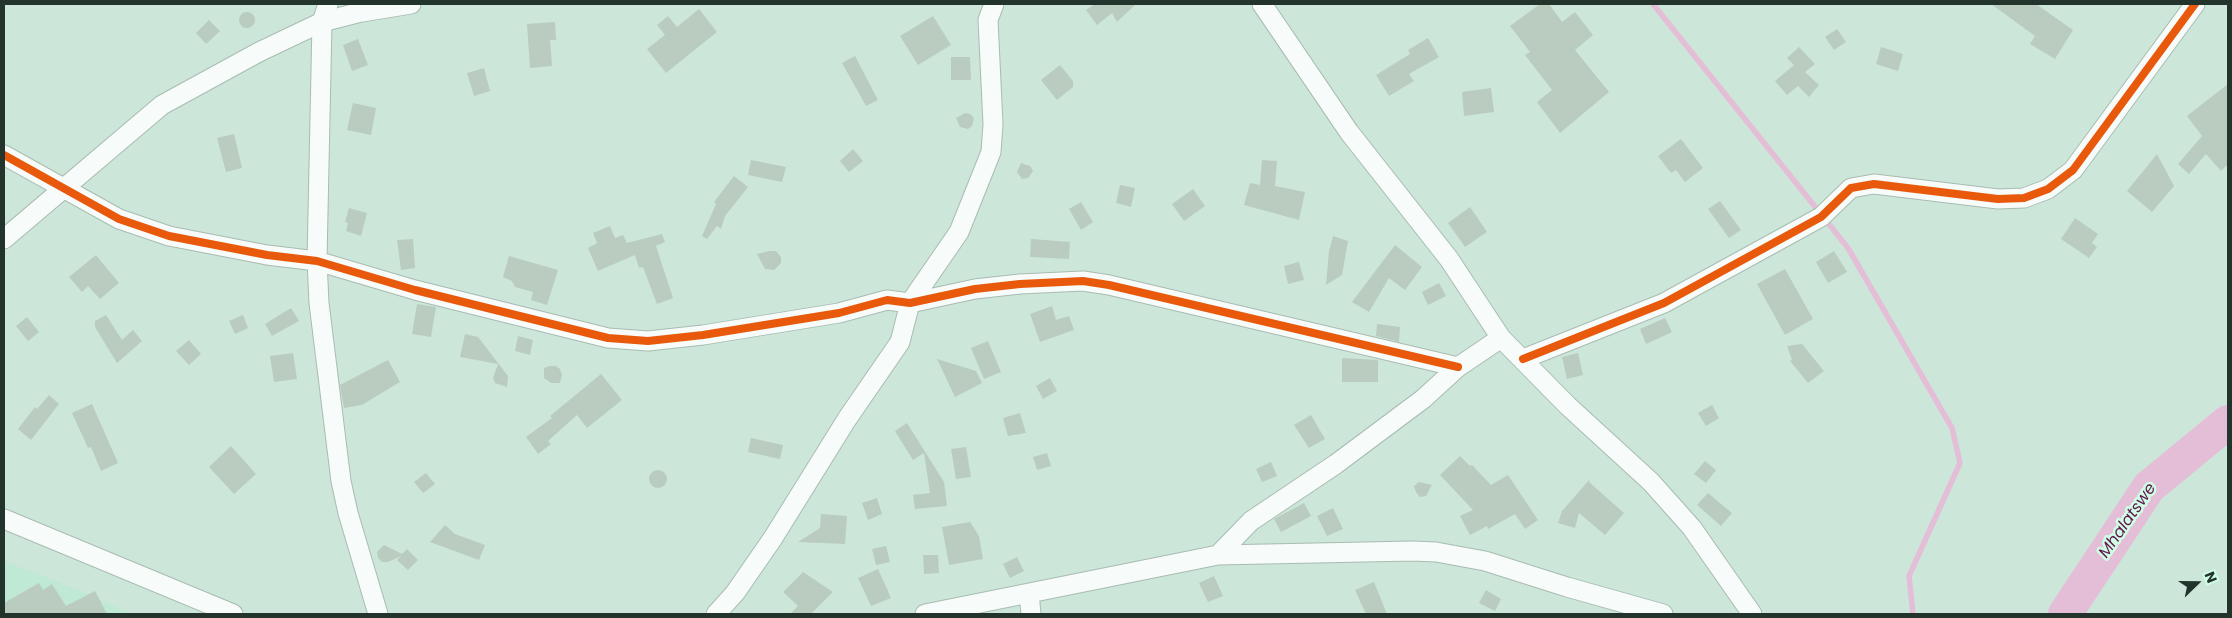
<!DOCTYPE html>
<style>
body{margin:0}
#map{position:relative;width:2232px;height:618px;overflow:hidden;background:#cce6d9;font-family:Poppins,sans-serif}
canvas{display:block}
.frame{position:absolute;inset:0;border:5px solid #22342b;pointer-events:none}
.north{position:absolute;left:2172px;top:558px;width:50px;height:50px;-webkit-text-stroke:4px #cffee5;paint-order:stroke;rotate:68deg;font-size:14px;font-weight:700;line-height:20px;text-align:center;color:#22342b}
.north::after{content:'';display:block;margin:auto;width:18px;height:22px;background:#22342b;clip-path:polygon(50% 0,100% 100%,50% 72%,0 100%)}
</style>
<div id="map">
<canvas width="2232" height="618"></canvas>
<div class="frame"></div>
<div class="north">N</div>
</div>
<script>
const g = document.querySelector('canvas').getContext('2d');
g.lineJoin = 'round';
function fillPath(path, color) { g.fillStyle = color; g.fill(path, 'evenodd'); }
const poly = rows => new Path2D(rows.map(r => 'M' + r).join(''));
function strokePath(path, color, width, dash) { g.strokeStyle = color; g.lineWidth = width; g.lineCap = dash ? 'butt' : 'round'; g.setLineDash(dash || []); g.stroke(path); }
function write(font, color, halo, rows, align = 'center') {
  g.font = font + ' Poppins,sans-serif'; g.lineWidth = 5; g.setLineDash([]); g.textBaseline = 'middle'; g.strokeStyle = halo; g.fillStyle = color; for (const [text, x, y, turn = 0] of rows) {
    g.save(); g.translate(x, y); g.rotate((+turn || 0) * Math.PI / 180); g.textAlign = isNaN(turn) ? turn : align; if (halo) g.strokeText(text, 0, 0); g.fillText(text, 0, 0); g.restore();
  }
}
const built = poly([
 [4,561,79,590,131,614,4,614]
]);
const stream = poly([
 [1653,4,1848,248,1952,428,1960,463,1909,576,1913,614]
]);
const river = poly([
 [2065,614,2149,487,2228,422]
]);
const building = poly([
 [1095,4,1136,4,1117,22,1112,13,1097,25,1086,10],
 [1540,4,1549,4,1562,22,1575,12,1593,35,1575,50,1609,92,1560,133,1537,102,1552,90,1525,55,1530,52,1510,26],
 [1991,4,2036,4,2073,30,2055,59,2030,44,2035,36],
 [699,9,717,32,666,73,647,49,665,35,657,25,668,16,677,27],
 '239 20a8 8 0 1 1 16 0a8 8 0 1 1-16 0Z',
 [933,16,951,45,918,65,900,36],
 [209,20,220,31,206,44,196,33],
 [555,22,556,40,550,40,552,66,530,68,527,24],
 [1837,29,1846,42,1834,50,1825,37],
 [1428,38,1439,57,1409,74,1414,81,1389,96,1376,75,1410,54,1408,50],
 [358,39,368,65,352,71,343,45],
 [1799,47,1815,64,1805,72,1819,85,1809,97,1798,86,1787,95,1775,81,1794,65,1787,58],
 [1881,47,1903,54,1898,71,1876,64],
 [855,56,878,100,866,106,842,63],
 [951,57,970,57,971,80,951,80],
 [1060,65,1073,81,1073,87,1057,100,1041,80],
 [484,68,490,91,474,96,467,73],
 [2228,84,2228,164,2221,171,2206,154,2189,174,2178,164,2202,136,2187,116],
 [1491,88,1494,112,1464,116,1462,92],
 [353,103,376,108,371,135,347,130],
 [965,113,970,114,974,118,972,126,968,129,960,127,956,118],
 [234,134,242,168,226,172,217,138],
 [1681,139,1703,168,1685,182,1676,170,1671,173,1658,156],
 [853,149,863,161,849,172,840,161],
 [2157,154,2174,186,2152,212,2127,191],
 [751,160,786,167,782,182,748,175],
 [1262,160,1277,161,1275,186,1305,192,1299,220,1244,205,1250,183,1260,185],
 [1021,163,1030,166,1033,171,1028,178,1022,179,1017,172],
 [734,176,748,187,725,216,721,229,717,226,707,239,702,236,716,204,714,202],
 [1120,185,1135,188,1131,207,1116,203],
 [1193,189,1205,206,1184,221,1172,204],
 [1720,201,1741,230,1729,238,1708,209],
 [1081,202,1093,222,1081,230,1069,209],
 [1470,207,1487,232,1465,247,1448,223],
 [349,208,367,213,361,236,346,231,348,223,345,222],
 [2075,218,2098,234,2092,243,2097,247,2089,258,2061,239],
 [610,226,615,238,623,235,627,243,662,234,665,242,656,246,673,298,657,304,643,267,639,268,635,255,598,271,588,248,597,243,593,233],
 [1333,236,1348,241,1342,275,1326,285,1329,251],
 [413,239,415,268,401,270,397,240],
 [1031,239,1070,242,1069,259,1030,257],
 [1395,245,1422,267,1405,290,1389,278,1369,312,1352,302],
 [769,251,776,251,781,257,781,263,774,270,765,269,757,254],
 [1834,251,1847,272,1828,283,1816,262],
 [96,255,119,283,100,299,88,286,82,292,69,277],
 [509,256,558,270,547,305,531,300,533,292,515,287,512,281,503,277],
 [1299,262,1304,280,1288,284,1284,266],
 [1785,269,1813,319,1785,335,1757,284],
 [1439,283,1446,296,1428,305,1422,292],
 [417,304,436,307,431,337,412,334],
 [1052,306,1056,320,1069,316,1074,330,1040,342,1030,314],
 [291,308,299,321,272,336,265,324],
 [106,315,122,340,133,330,142,341,117,363,95,327,95,321],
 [243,315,248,328,235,334,229,321],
 [27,317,39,332,28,341,16,326],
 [1665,318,1672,332,1646,344,1640,329],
 [1377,324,1400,327,1399,342,1376,336],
 [465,334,478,337,508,376,507,387,495,383,493,378,498,364,460,357],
 [518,336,533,340,530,355,515,351],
 [189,340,201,354,189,365,176,351],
 [988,341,1001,372,984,379,971,348],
 [1802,344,1824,371,1808,383,1790,361,1792,360,1787,346],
 [293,353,297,379,274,382,270,356],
 [1578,353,1583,375,1567,379,1562,357],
 [1342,358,1378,360,1378,382,1342,382],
 [937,359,976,371,982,383,955,397],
 [388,360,400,382,362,405,344,408,340,385],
 [550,366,556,366,560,369,562,375,560,383,551,383,544,378,544,368],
 [601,374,622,400,587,428,577,415,548,441,551,444,538,454,526,437,552,418,550,416],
 [1050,378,1057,391,1043,399,1036,386],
 [49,395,59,404,31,440,18,429,35,407,37,409],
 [92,404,118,463,101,471,91,447,88,448,72,413],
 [1712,405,1719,418,1706,426,1698,413],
 [1020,413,1026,433,1008,436,1003,418],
 [1311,415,1325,439,1309,448,1294,425],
 [907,423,944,482,947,506,915,509,913,495,930,493,924,453,913,460,895,431],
 [751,438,783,445,780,459,748,452],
 [231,446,256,474,234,494,209,467],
 [966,447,971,477,956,479,951,449],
 [1047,453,1051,466,1037,470,1033,457],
 [1460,456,1470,466,1472,465,1491,485,1508,475,1538,520,1525,529,1515,514,1488,529,1487,526,1470,535,1460,516,1473,510,1440,475],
 [1705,461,1716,470,1706,483,1694,474],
 [1271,462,1277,476,1262,482,1256,469],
 '649 479a9 9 0 1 1 18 0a9 9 0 1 1-18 0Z',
 [426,473,435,484,423,493,414,482],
 [1590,479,1589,482,1624,513,1605,535,1579,513,1575,528,1558,523,1562,511],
 [1419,482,1432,485,1426,496,1420,497,1416,492,1414,486],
 [1708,493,1732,513,1721,526,1697,505],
 [877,498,882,514,868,520,862,503],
 [1304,503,1311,516,1281,532,1274,519],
 [1333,508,1343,529,1327,536,1317,516],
 [821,514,847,516,845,544,798,542,820,528],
 [970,522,979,536,983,559,949,565,942,527],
 [445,525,455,534,485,545,479,560,430,542],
 [384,545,402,554,407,549,418,560,408,570,397,560,401,556,388,562,382,562,378,558,377,552],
 [886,546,890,562,876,565,872,549],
 [923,555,938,555,939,573,924,574],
 [1017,557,1024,571,1010,578,1003,564],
 [878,569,891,598,871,606,858,578],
 [803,572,833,592,811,614,790,614,798,606,783,592],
 [1214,576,1223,596,1208,602,1199,583],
 [1374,582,1387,614,1366,614,1355,590],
 [39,583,43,590,52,584,66,606,95,591,107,614,4,614,4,603],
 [1486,590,1501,599,1495,611,1479,603]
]);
const minor = poly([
 [328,4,322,22,317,261,319,303,341,481,348,513,378,614],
 [1262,4,1349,132,1449,259,1501,338,1568,406,1651,482,1692,528,1752,614],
 [362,12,411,4],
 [4,155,119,219,169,236,267,255,317,261,415,290,608,338,648,341,703,335,839,313,887,300,910,303,975,289,1020,284,1083,281,1109,285,1458,367],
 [4,239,162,105,259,52,322,22,361,12,376,4],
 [1523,359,1664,303,1821,217,1851,188,1874,184,1998,199,2024,198,2048,189,2073,170,2195,4],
 [4,519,233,614],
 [1218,555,1251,521,1336,464,1423,399,1458,367,1501,338],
 [1029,593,1031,614],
 [716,614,735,593,773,538,847,419,900,342,910,303,959,232,991,152,993,124,988,20,994,4],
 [925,614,1218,555,1413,551,1436,552,1485,561,1567,587,1663,614]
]);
const cycleway = poly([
 [4,155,119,219,169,236,267,255,317,261,415,290,608,338,648,341,703,335,839,313,887,300,910,303,975,289,1020,284,1083,281,1109,285,1458,367],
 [1523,359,1664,303,1821,217,1851,188,1874,184,1998,199,2024,198,2048,189,2073,170,2195,4]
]);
const waterNames = [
 ["Mhalatswe",2128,521,-55]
];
fillPath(built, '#bfe9d4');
strokePath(stream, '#e4bdd6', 5.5);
strokePath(river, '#e4bdd6', 34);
fillPath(building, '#baccc0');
strokePath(minor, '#a8bcb2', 21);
strokePath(minor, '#f7fbf9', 19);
strokePath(cycleway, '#e8590c', 8);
write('italic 16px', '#63154c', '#cffee5', waterNames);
</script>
